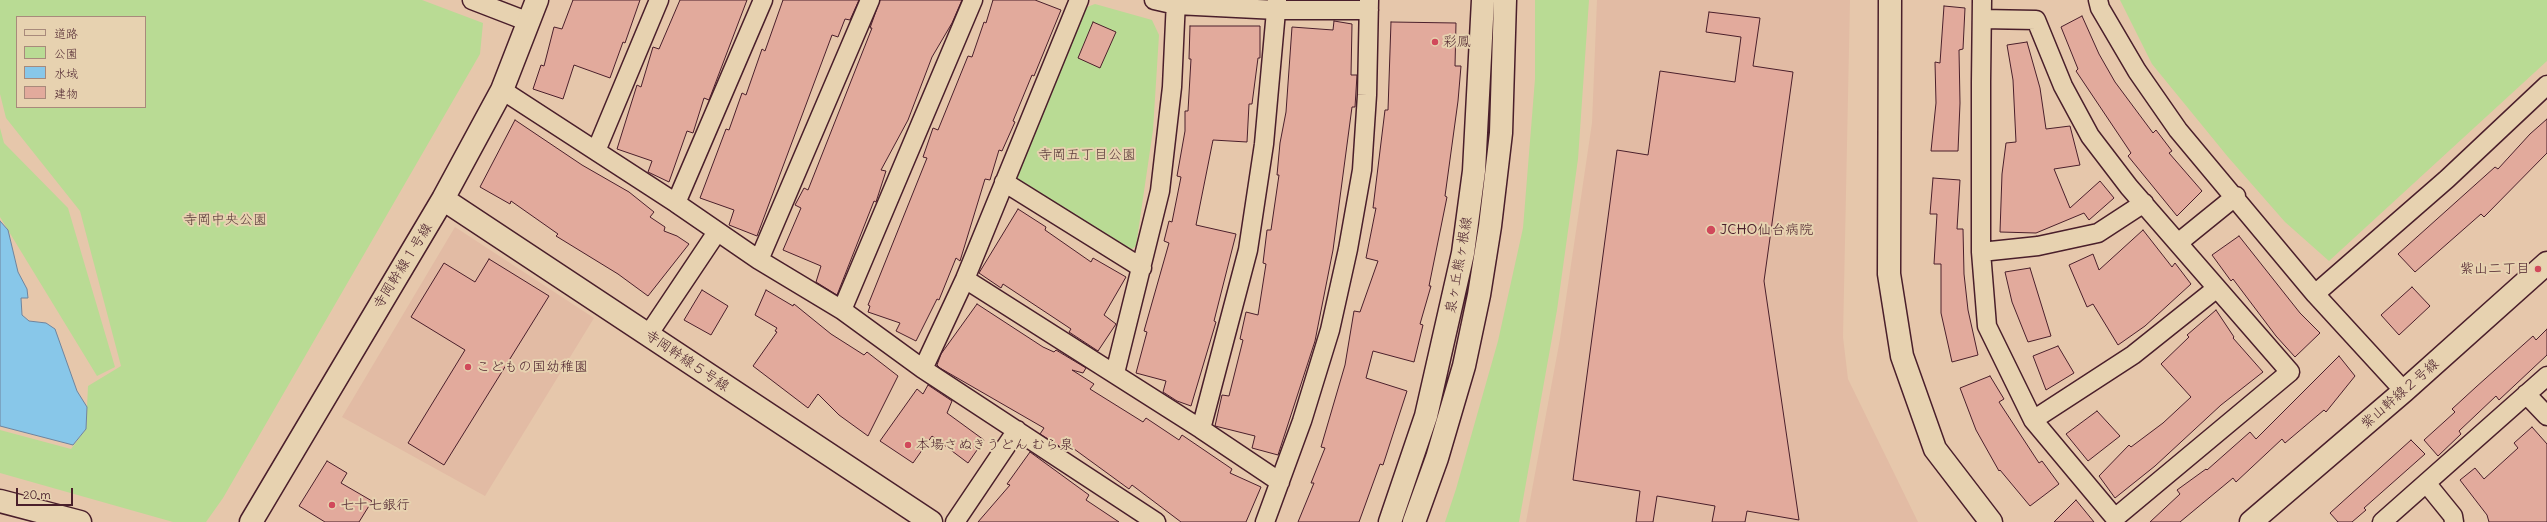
<!DOCTYPE html>
<meta charset="utf-8">
<style>
body{margin:0}
#map{position:relative;width:2547px;height:522px;overflow:hidden;background:#e6c7ab;font-family:Delius,"Klee One",sans-serif}
canvas{display:block}
.legend{position:absolute;left:16px;top:16px;width:130px;height:92px;box-sizing:border-box;background:#e7d2b0;border:1px solid #a88a7b;margin:0;padding:5px 7px;list-style:none;font-size:12px;color:#4a1f2b}
.legend li{display:flex;align-items:center;gap:8px;height:20px}
.legend b{width:20px;border:1px solid #a88a7b}
.scale{position:absolute;left:16px;top:488px;width:57px;height:18px;box-sizing:border-box;border:2px solid #4a1f2b;border-top:0;padding-left:5px;font-size:12px;line-height:14px;white-space:nowrap;color:#4a1f2b;-webkit-text-stroke:3px #e7d2b0;paint-order:stroke}
</style>
<div id="map">
<canvas width="2547" height="522"></canvas>
<ul class="legend">
<li><b style="height:5px;background:#e7d2b0"></b>道路</li>
<li><b style="height:11px;background:#b9db94"></b>公園</li>
<li><b style="height:11px;background:#88c7e9"></b>水域</li>
<li><b style="height:11px;background:#e2aa9c"></b>建物</li>
</ul>
<div class="scale">20 m</div>
</div>
<script>
const g = document.querySelector('canvas').getContext('2d');
g.lineJoin = 'round';
function fillPath(path, color) { g.fillStyle = color; g.fill(path, 'evenodd'); }
const poly = rows => new Path2D(rows.map(r => 'M' + r).join(''));
function strokePath(path, color, width, dash) { g.strokeStyle = color; g.lineWidth = width; g.lineCap = dash ? 'butt' : 'round'; g.setLineDash(dash || []); g.stroke(path); }
function write(font, color, halo, rows, align = 'center') {
  g.font = font + ' Delius,"Klee One",sans-serif'; g.lineWidth = 4; g.setLineDash([]); g.textBaseline = 'middle'; g.strokeStyle = halo; g.fillStyle = color; for (const [text, x, y, turn = 0] of rows) {
    g.save(); g.translate(x, y); g.rotate((+turn || 0) * Math.PI / 180); g.textAlign = isNaN(turn) ? turn : align; if (halo) g.strokeText(text, 0, 0); g.fillText(text, 0, 0); g.restore();
  }
}
const built = poly([
 [1597,0,1850,0,1843,337,1848,379,1918,522,1526,522,1560,339,1592,123],
 [455,227,594,318,485,496,342,417]
]);
const green = poly([
 [0,0,422,0,483,23,480,54,223,498,206,522,173,522,0,473,0,430,71,449,86,429,88,386,121,366,80,211,6,118,0,94],
 [17,17,145,17,145,107,17,107],
 [1535,0,1589,0,1578,159,1557,310,1519,522,1445,522,1456,489,1498,341,1523,228,1535,79],
 [2120,0,2547,0,2547,61,2329,261,2285,222,2228,157,2152,64],
 [1095,4,1152,20,1159,35,1153,130,1136,246,1129,251,1016,186,1012,174,1079,10],
 [0,128,4,143,68,208,115,367,97,376,0,217]
]);
const water = poly([
 [0,221,8,230,18,272,27,289,28,298,21,298,22,315,29,321,46,323,55,329,77,391,87,407,86,429,73,445,0,426,0,221]
]);
const building = poly([
 [573,0,640,0,625,43,623,42,610,78,574,65,563,99,533,89,541,65,544,66,554,27,562,29,573,0],
 [680,0,747,0,709,100,704,98,693,133,687,131,669,182,648,172,652,161,617,149,637,85,641,87,653,47,659,49,680,0],
 [783,0,859,0,850,20,845,19,838,37,832,35,757,236,729,225,734,210,700,198,726,129,729,130,742,93,746,95,762,49,765,51,783,0],
 [880,0,962,0,952,23,932,57,908,120,881,170,886,171,876,202,874,201,837,295,816,282,821,266,783,250,801,208,795,205,804,188,808,190,872,28,870,28,880,0],
 [993,0,1035,0,1061,10,1034,76,1032,75,1013,121,1015,122,1002,151,999,150,990,180,985,179,960,261,956,258,939,300,937,299,916,341,896,331,900,323,868,312,870,306,868,305,927,158,923,157,933,128,938,130,968,56,972,57,984,22,986,23,993,0],
 [1944,6,1965,8,1963,49,1959,50,1960,103,1958,151,1931,151,1936,103,1935,62,1940,63,1944,6],
 [1709,12,1760,18,1753,66,1793,72,1764,281,1799,520,1747,511,1745,522,1712,522,1715,506,1657,496,1653,522,1636,522,1640,491,1573,480,1617,150,1648,155,1660,71,1735,82,1741,37,1706,32,1709,12],
 [2082,16,2099,54,2115,82,2153,133,2156,130,2172,151,2169,153,2202,191,2177,216,2128,156,2131,153,2076,71,2078,69,2061,27,2082,16],
 [1334,21,1352,24,1351,75,1357,75,1355,107,1352,107,1333,250,1315,341,1278,455,1252,448,1255,436,1215,426,1222,395,1229,396,1243,340,1240,339,1246,312,1258,315,1266,264,1263,263,1267,230,1271,230,1279,175,1277,175,1280,143,1286,112,1292,27,1333,30,1334,21],
 [1093,22,1116,32,1100,68,1078,58,1093,22],
 [1391,22,1456,23,1455,66,1461,66,1458,101,1445,196,1447,197,1429,286,1431,286,1420,324,1423,325,1414,362,1373,351,1366,378,1407,391,1383,465,1380,464,1359,522,1298,522,1314,483,1311,483,1325,448,1321,447,1345,365,1354,311,1360,312,1378,261,1366,258,1376,208,1373,208,1385,110,1388,110,1391,22],
 [1190,26,1260,26,1260,58,1258,58,1252,104,1249,104,1247,142,1213,140,1196,225,1236,234,1214,321,1216,322,1191,406,1177,401,1163,392,1166,381,1136,373,1147,332,1144,331,1169,243,1164,241,1169,221,1172,222,1181,177,1177,176,1185,131,1185,111,1188,111,1191,59,1189,59,1190,26],
 [2027,42,2040,88,2046,129,2070,126,2080,165,2054,169,2070,208,2100,181,2114,198,2089,220,2084,213,2036,233,2000,232,2002,174,2006,143,2016,142,2013,80,2007,45,2027,42],
 [2547,119,2547,153,2484,217,2481,214,2415,272,2398,254,2495,167,2498,169,2530,134,2547,119],
 [515,120,582,165,629,192,654,212,650,217,665,227,664,231,677,236,689,244,648,296,618,274,556,236,558,234,511,201,510,204,480,187,515,120],
 [1933,178,1960,180,1957,229,1963,229,1964,274,1968,310,1978,355,1952,362,1941,313,1941,264,1934,264,1937,214,1930,214,1933,178],
 [1018,209,1046,227,1045,230,1091,262,1093,258,1126,277,1104,315,1116,324,1098,351,1069,332,1071,329,1003,284,1001,288,979,273,1018,209],
 [2143,230,2172,267,2175,263,2191,284,2145,326,2118,345,2093,304,2087,307,2069,265,2093,254,2099,270,2143,230],
 [2239,236,2300,313,2320,333,2295,357,2276,336,2233,279,2231,281,2212,255,2239,236],
 [489,259,549,296,444,465,408,443,465,350,411,317,444,263,475,282,489,259],
 [2030,268,2051,336,2028,342,2012,302,2005,272,2030,268],
 [2412,287,2430,306,2399,335,2381,315,2412,287],
 [702,290,728,306,711,335,684,320,702,290],
 [766,290,793,306,794,304,831,334,864,355,867,352,898,376,868,436,839,415,818,394,808,408,753,366,777,332,775,331,777,328,755,315,766,290],
 [977,304,1043,347,1054,352,1056,350,1086,368,1083,373,1072,370,1094,384,1090,389,1143,422,1146,418,1179,440,1182,435,1232,469,1230,473,1261,487,1246,522,1181,522,1132,485,1129,489,1070,446,1067,451,1040,434,1044,428,940,368,937,365,941,354,977,304],
 [2216,310,2234,337,2233,338,2263,372,2221,405,2155,466,2115,498,2099,476,2129,445,2131,447,2163,423,2191,397,2161,364,2189,337,2187,335,2216,310],
 [2547,329,2547,355,2499,400,2496,396,2459,431,2461,434,2438,456,2424,440,2455,412,2452,409,2476,387,2533,336,2536,340,2547,329],
 [2058,346,2074,373,2046,390,2033,356,2058,346],
 [2339,356,2355,376,2326,412,2324,410,2285,443,2282,439,2236,482,2233,478,2180,522,2150,522,2180,494,2177,490,2206,469,2207,470,2250,432,2256,439,2339,356],
 [1990,376,2004,399,1999,402,2039,463,2042,461,2059,484,2030,506,2000,470,1999,471,1976,430,1960,388,1990,376],
 [928,385,952,401,947,413,984,440,968,463,932,436,913,463,880,441,917,389,923,394,928,385],
 [2097,411,2120,436,2088,461,2066,434,2097,411],
 [2532,427,2547,444,2547,522,2489,522,2487,515,2460,480,2475,468,2484,479,2518,448,2514,443,2532,427],
 [2411,440,2425,454,2364,508,2366,510,2352,522,2338,522,2330,513,2411,440],
 [1030,452,1089,495,1086,500,1119,522,978,522,1010,485,1007,484,1030,452],
 [327,461,347,473,341,483,372,501,359,522,325,522,299,506,327,461],
 [2076,500,2094,522,2054,522,2076,500]
]);
const street = poly([
 [472,0,529,22],
 [1154,0,1176,5,1277,10,1369,10],
 [2098,0,2100,8,2137,71,2178,130,2315,294,2404,391],
 [1982,19,2036,20,2063,86,2090,136,2129,187,2290,372,2115,518,2033,420,1987,326,1981,252,1981,82,1982,0],
 [502,90,676,203,759,260,842,310,923,369,1156,522],
 [596,151,659,0],
 [1004,182,1142,268],
 [676,203,763,0],
 [2178,243,2236,196],
 [1981,252,2038,246,2098,233,2144,203],
 [759,260,870,0],
 [965,279,1201,429,1280,482],
 [2315,294,2447,179,2547,85],
 [842,310,973,0],
 [648,335,717,232],
 [923,369,965,279,1079,0],
 [1115,373,1160,191,1172,87,1176,0],
 [2526,394,2547,416],
 [2033,420,2133,355,2217,288],
 [1201,429,1248,250,1264,144,1277,0],
 [2427,484,2453,516,2454,522],
 [955,522,1017,430],
 [1265,522,1302,421,1330,330,1348,249,1362,170,1367,95,1369,0],
 [2382,522,2547,376]
]);
const secondary = poly([
 [1890,0,1889,274,1902,356,1935,449,1991,522],
 [443,199,931,522],
 [0,501,80,522],
 [251,522,443,199,502,90,537,0],
 [1390,522,1426,416,1463,253,1474,171,1483,0],
 [1414,522,1437,458,1464,366,1479,295,1490,226,1501,133,1505,0],
 [2251,522,2404,391,2547,263]
]);
const markers = [
 [1435,42,4,"#d1495b"],
 [1711,230,5,"#d1495b"],
 [2538,269,4,"#d1495b"],
 [468,367,4,"#d1495b"],
 [908,445,4,"#d1495b"],
 [332,505,4,"#d1495b"]
];
const poiNames = [
 ["彩鳳",1443,42],
 ["JCHO仙台病院",1720,230],
 ["紫山二丁目",2530,269,"right"],
 ["こどもの国幼稚園",476,367],
 ["本場さぬきうどん むら泉",916,445],
 ["七十七銀行",340,505]
];
const parkNames = [
 ["寺岡五丁目公園",1087,155],
 ["寺岡中央公園",225,220]
];
const streetNames = [
 ["泉ヶ丘熊ヶ根線",1459,265,-80],
 ["寺岡幹線１号線",403,266,-58],
 ["寺岡幹線５号線",687,361,34],
 ["紫山幹線２号線",2400,394,-41]
];
fillPath(built, '#e2bba4');
fillPath(green, '#b9db94');
fillPath(water, '#88c7e9');
strokePath(water, '#6f849d', 1);
fillPath(building, '#e2aa9c');
strokePath(building, '#4a1f2b', 1);
strokePath(street, '#4a1f2b', 21);
strokePath(secondary, '#4a1f2b', 25);
strokePath(street, '#e7d2b0', 18);
strokePath(secondary, '#e7d2b0', 22);
for (const [x, y, r, color] of markers) { const dot = new Path2D(); dot.arc(x, y, r, 0, 2 * Math.PI); g.fillStyle = color; g.fill(dot); strokePath(dot, '#e7d2b0', 1.5); }
write('14px', '#4a1f2b', '#e7d2b0', poiNames, 'left');
write('14px', '#5b3b3b', '#e7d2b0', parkNames);
write('14px', '#4a1f2b', '#e7d2b0', streetNames);
</script>
